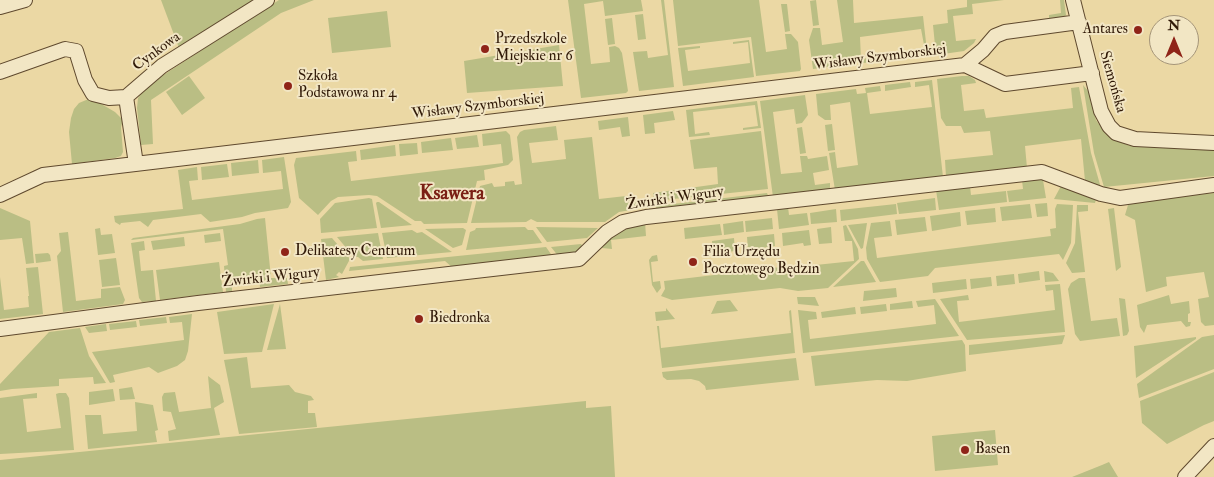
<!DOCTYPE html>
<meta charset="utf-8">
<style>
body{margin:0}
#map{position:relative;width:1214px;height:477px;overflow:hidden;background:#ebd8a4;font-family:"IM FELL Double Pica",serif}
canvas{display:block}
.north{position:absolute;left:1149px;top:15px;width:50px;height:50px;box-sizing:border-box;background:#f2e6c4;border:1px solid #a49478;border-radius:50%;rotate:0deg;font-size:14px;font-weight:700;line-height:20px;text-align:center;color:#301907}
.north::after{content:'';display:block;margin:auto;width:18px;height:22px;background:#8f2418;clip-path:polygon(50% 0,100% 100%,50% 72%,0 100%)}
</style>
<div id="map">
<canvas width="1214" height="477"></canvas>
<div class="north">N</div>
</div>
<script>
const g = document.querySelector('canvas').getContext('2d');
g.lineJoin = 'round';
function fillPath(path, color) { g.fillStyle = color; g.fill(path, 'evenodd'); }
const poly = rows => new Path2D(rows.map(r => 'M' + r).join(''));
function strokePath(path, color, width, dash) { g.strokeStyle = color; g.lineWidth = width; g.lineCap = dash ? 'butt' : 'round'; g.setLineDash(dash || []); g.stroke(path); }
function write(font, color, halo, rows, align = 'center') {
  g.font = font + ' "IM FELL Double Pica",serif'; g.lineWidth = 4; g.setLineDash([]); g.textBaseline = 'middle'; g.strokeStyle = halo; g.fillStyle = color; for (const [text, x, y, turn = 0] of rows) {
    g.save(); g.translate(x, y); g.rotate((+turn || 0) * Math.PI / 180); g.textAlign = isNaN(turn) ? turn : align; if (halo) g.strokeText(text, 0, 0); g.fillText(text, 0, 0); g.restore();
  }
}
const green = poly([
 [161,0,253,0,179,48],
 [279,0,314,0,281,13,151,100,153,144,141,145,137,108,138,98,148,85],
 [568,0,641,0,643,11,605,16,603,1,584,4,591,64,610,62,609,47,615,46,619,48,622,53,628,91,626,93,581,98],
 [661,0,664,0,674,87,639,91,633,52,647,51,648,58,668,55],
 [673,0,759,0,766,52,787,49,785,34,791,34,798,42,801,69,800,71,756,76,751,37,678,46],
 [816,0,819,25,813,26,810,1],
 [837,0,853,0,854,23,923,16,927,51,926,56,911,59,910,52,925,50,921,29,860,37,861,59,877,57,878,62,862,63,861,59,850,60,850,64,813,69,809,40,813,28,820,28,822,45,843,42],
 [967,0,1004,0,972,4,973,14,953,16,956,41,976,39,974,43,964,51,936,55,933,25,948,23,947,10,967,7],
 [1060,0,1064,0,1066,15,1064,17,1049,18,1049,15,1061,13],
 [781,4,787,4,790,31,785,32],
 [387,11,391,47,332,53,328,18],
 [643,14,646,39,638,40,635,15],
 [612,18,615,44,608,45,605,19],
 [749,40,754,77,683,86,678,48,700,46,700,48,685,50,688,71,750,63,748,42,733,44,733,42],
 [559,45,563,86,467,93,464,61],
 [189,76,205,98,182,115,166,92],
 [962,76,969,76,975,80,976,83,961,85,964,111,984,109,986,118,1073,108,1071,88,1079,87,1091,153,1101,188,1085,181,1081,139,1025,146,1027,168,946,177,945,160,993,155,990,131,964,133,961,126,946,126,941,118,937,79],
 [932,80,943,177,835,190,829,153,835,152,837,168,858,165,850,102,830,105,831,120,825,120,818,115,816,94,856,89,857,94,866,93,865,88,880,86,881,91,867,93,870,114,932,107,929,85,915,87,915,82],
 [910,82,911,87,885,91,885,85],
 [1083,85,1089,92,1096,120,1106,134,1115,140,1130,146,1214,149,1214,176,1104,187,1094,153],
 [805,95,808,115,802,123,796,124,794,109,773,112,781,174,802,172,800,156,807,156,808,159,827,156,829,170,813,173,815,185,830,183,830,191,773,197,760,101],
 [91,98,115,112,123,120,121,127,123,152,121,156,115,158,72,164,69,132,71,118,74,109,79,103],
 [757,101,761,128,743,130,743,128,758,126,755,105,693,112,695,134,709,132,710,135,689,137,686,110],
 [673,111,675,120,654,123,655,133,645,134,643,115],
 [628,117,630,136,622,137,620,127,599,130,598,121],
 [832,124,835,150,828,151,825,125],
 [556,126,558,140,529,143,532,163,566,159,564,140,592,137,599,199,635,195,637,209,619,212,605,222,537,222,531,219,526,222,471,223,480,186,492,183,494,187,505,186,505,182,514,181,515,185,522,184,517,137,520,132,524,130],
 [802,127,806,153,800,154,797,128],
 [506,131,510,135,513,160,508,165,484,170,485,180,477,181,467,223,424,224,421,221,415,221,377,196,369,195,338,197,331,201,318,215,299,198,294,165,296,158,356,151,357,161,348,162,351,181,503,163,501,144,483,146,482,134],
 [761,131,768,189,654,201,653,193,718,184,717,167,694,169,690,140],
 [477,135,479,147,457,149,455,138],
 [451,138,453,150,422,153,421,142],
 [417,143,418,154,400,156,399,144],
 [395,145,396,156,361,160,360,150],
 [284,157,291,202,288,208,255,213,242,217,210,222,201,214,153,220,148,227,140,221,121,223,120,225,115,222,114,216,183,209,178,170,197,167,198,180,189,181,192,200,283,189,281,171,263,173,262,160],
 [258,160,259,173,232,176,231,163],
 [227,164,229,177,202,180,201,167],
 [1039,178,1043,180,1046,198,1009,202,1007,191,1023,189,1022,180],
 [1062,184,1096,199,1095,203,1054,199],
 [970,186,971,195,1006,191,1007,202,939,210,936,190],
 [767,193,769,198,656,211,656,206],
 [1214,193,1214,325,1205,326,1201,322,1198,299,1209,297,1204,272,1166,277,1167,286,1146,292,1135,220,1125,215,1128,205,1134,202],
 [369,198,372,199,377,228,321,233,320,219,335,203],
 [935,198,936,210,899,214,897,203],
 [377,202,379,202,412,225,381,228,376,203],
 [1047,203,1048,216,1037,217,1035,204],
 [896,204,897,214,841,221,840,210],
 [1030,204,1032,218,1002,221,1000,207],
 [1057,204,1073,205,1071,243,1063,260,1059,254,935,268,928,276,880,282,867,259,866,248,871,223,890,221,892,236,874,238,877,258,1051,236,1050,229,1056,228,1055,209],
 [1077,205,1088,205,1088,211,1078,212,1085,272,1072,273,1066,263,1075,243],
 [788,207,789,215,807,213,809,225,779,229,777,209],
 [0,208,30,221,34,263,26,264,22,238,0,240],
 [995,208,996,222,967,225,965,211],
 [1114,208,1121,267,1116,271,1108,209],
 [836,209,837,222,811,224,810,213],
 [960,212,961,226,932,231,930,216],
 [925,217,927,231,897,235,895,220],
 [265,218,271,278,287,278,288,284,260,287,259,279,232,282,232,292,226,292,224,266,228,265,223,229,131,240,133,238,240,224,257,219],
 [772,218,773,229,746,232,745,221],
 [743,221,744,232,724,235,723,224],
 [645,222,646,236,611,240,612,249,602,248,602,246,621,229],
 [867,223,863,248,861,249,848,225],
 [720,224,722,235,685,239,684,228],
 [846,225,858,249,859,259,828,288,798,291,780,288,672,300,661,296,665,289,664,281,806,264,806,266,854,261,852,241,845,241,843,226],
 [525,227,528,230,533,230,542,243,466,250,470,232,475,230,476,228],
 [536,227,598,228,587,238,547,242],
 [831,227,832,243,819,244,817,229],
 [100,228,101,235,112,234,115,253,98,255,95,229],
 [463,228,466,230,462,245,453,248,425,229],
 [412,230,417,233,422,232,452,252,387,258,382,233],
 [809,230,811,245,804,246,803,243,783,246,782,233],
 [68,232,76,301,101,298,101,289,120,287,125,300,123,304,63,312,57,256,61,251,59,233],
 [220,233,221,241,205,243,204,235],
 [378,233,383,259,363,261,358,257,354,257,337,237],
 [774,234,775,246,748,250,747,237],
 [184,237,185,246,153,250,151,241],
 [332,238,350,259,342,274,339,272,336,275,339,277,326,280,321,239],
 [734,238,735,251,713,254,712,241],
 [144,241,145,250,139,251,141,271,153,270,156,301,142,302,139,298,131,243],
 [581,244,583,247,570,256,559,257,551,247],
 [546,247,553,257,453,268,445,261,349,271,350,267],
 [48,253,50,255,51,261,36,263,35,254],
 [657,255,658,261,651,262,653,282,660,281,661,288,657,293,652,285,649,260,652,256],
 [116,258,120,285,102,287,99,260],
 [861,261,864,261,876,282,833,287],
 [219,262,223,292,160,300,156,270],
 [38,267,43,314,0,319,0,277,4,310,29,307,28,296,29,296,26,268],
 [1039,271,1040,280,1019,283,1018,274],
 [1044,271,1053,273,1059,281,1045,282],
 [1014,274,1015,284,997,286,996,276],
 [991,277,992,286,971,289,970,279],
 [1079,278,1085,278,1091,321,1117,318,1120,336,1080,341,1075,334,1068,289,1071,283],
 [966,279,967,289,933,293,932,283],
 [1060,284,1065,332,967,340,940,299,968,295,969,300,957,301,959,322,1055,310,1053,290,1046,291,1045,285],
 [896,288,897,297,863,301,864,291],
 [1169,295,1171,304,1189,301,1190,313,1188,314,1188,322,1191,322,1190,326,1186,327,1181,321,1147,325,1144,333,1140,327,1137,305],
 [797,297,815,297,819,306,798,304],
 [1119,298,1125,299,1129,331,1127,335,1123,336],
 [935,299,959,336,803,353,798,310,816,312,817,319,808,320,810,339,936,324,934,305,918,307,916,301],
 [730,300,738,311,711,314,717,301],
 [912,301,913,308,890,310,890,304],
 [274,304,262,352,224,354,217,312],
 [280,304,286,349,267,350],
 [886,304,887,311,861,314,860,307],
 [855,307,856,314,822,318,821,312],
 [666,308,675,319,656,321,655,312,666,311],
 [791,310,795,353,662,368,657,326,659,326,661,348,791,333,789,311],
 [192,314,188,351,185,360,177,366,158,373,149,367,113,375,115,382,110,383,92,352,184,340,182,322,170,323,169,317],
 [166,317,167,323,140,326,139,320],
 [136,321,137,327,110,330,109,324],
 [106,324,107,331,89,333,85,327],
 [80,328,89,356,106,383,94,384,93,377,59,379,59,386,12,389,0,391,0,384,49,332],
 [1065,335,1062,344,969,355,969,345],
 [1214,335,1214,369,1139,398,1137,384,1202,337],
 [1196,337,1196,339,1136,378,1134,346],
 [962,340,965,345,966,371,907,381,877,380,815,386,811,356],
 [247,357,251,388,289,385,295,392,311,396,314,400,308,401,308,413,315,413,317,427,239,434,224,360],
 [796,358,799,380,706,390,705,386,699,381,691,379,667,380,663,377,662,372],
 [1214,372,1214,421,1204,425,1167,444,1142,423,1140,401],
 [208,376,220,385,224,402,214,408,220,435,169,441,168,431,176,429,171,412,163,411,162,397,164,393,175,392,179,412,211,408],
 [132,387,135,399,120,400,119,389],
 [113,389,115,401,89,405,89,392],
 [37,393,37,398,23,399,27,432,61,428,56,394,59,393,66,393,69,398,74,450,0,454,0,398],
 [586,401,586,408,611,406,615,477,0,477,0,460],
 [135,402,153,405,158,430,155,431,157,442,88,449,85,415,101,415,103,434,137,431],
 [995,430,998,465,935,471,932,436],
 [1109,462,1118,477,1072,477,1102,465]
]);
const minor = poly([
 [1073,0,1101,111,1109,126,1116,133,1135,139,1214,143],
 [0,7,25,0],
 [965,65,983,50,995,36,1005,32,1079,22],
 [0,72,65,49,76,51,85,80,93,94,109,98,126,97],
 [136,164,126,97,162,66,267,0],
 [0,195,43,175,965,65,1005,84,1092,73],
 [0,329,198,303,579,259,607,232,623,222,646,217,1042,172,1101,194,1120,198,1214,185],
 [1185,477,1214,446]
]);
const markers = [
 [1138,30,5,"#8f2418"],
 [485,49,5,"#8f2418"],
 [288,86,5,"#8f2418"],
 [285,252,5,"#8f2418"],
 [693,262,5,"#8f2418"],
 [419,319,5,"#8f2418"],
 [965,450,5,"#8f2418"]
];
const poiNames = [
 ["Antares",1128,30,"right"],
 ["Przedszkole",495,40],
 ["Miejskie nr 6",495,57],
 ["Szkoła",298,77],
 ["Podstawowa nr 4",298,94],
 ["Delikatesy Centrum",295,252],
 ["Filia Urzędu",703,253],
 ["Pocztowego Będzin",703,270],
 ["Biedronka",429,319],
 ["Basen",975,450]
];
const streetNames = [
 ["Cynkowa",157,52,-36],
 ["Wisławy Szymborskiej",880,58,-7],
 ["Siemońska",1112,82,74],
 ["Wisławy Szymborskiej",478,107,-7],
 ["Żwirki i Wigury",675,199,-8],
 ["Żwirki i Wigury",271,278,-6]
];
const districtNames = [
 ["Ksawera",452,195]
];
fillPath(green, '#babe84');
strokePath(minor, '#5f492e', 16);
strokePath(minor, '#f2e6c4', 14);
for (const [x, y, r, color] of markers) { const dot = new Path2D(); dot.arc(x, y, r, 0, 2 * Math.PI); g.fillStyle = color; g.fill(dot); strokePath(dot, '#f2e6c4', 2); }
write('15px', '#301907', '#f2e6c4', poiNames, 'left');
write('15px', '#301907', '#f2e6c4', streetNames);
write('bold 20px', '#7a1f14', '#f2e6c4', districtNames);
</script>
